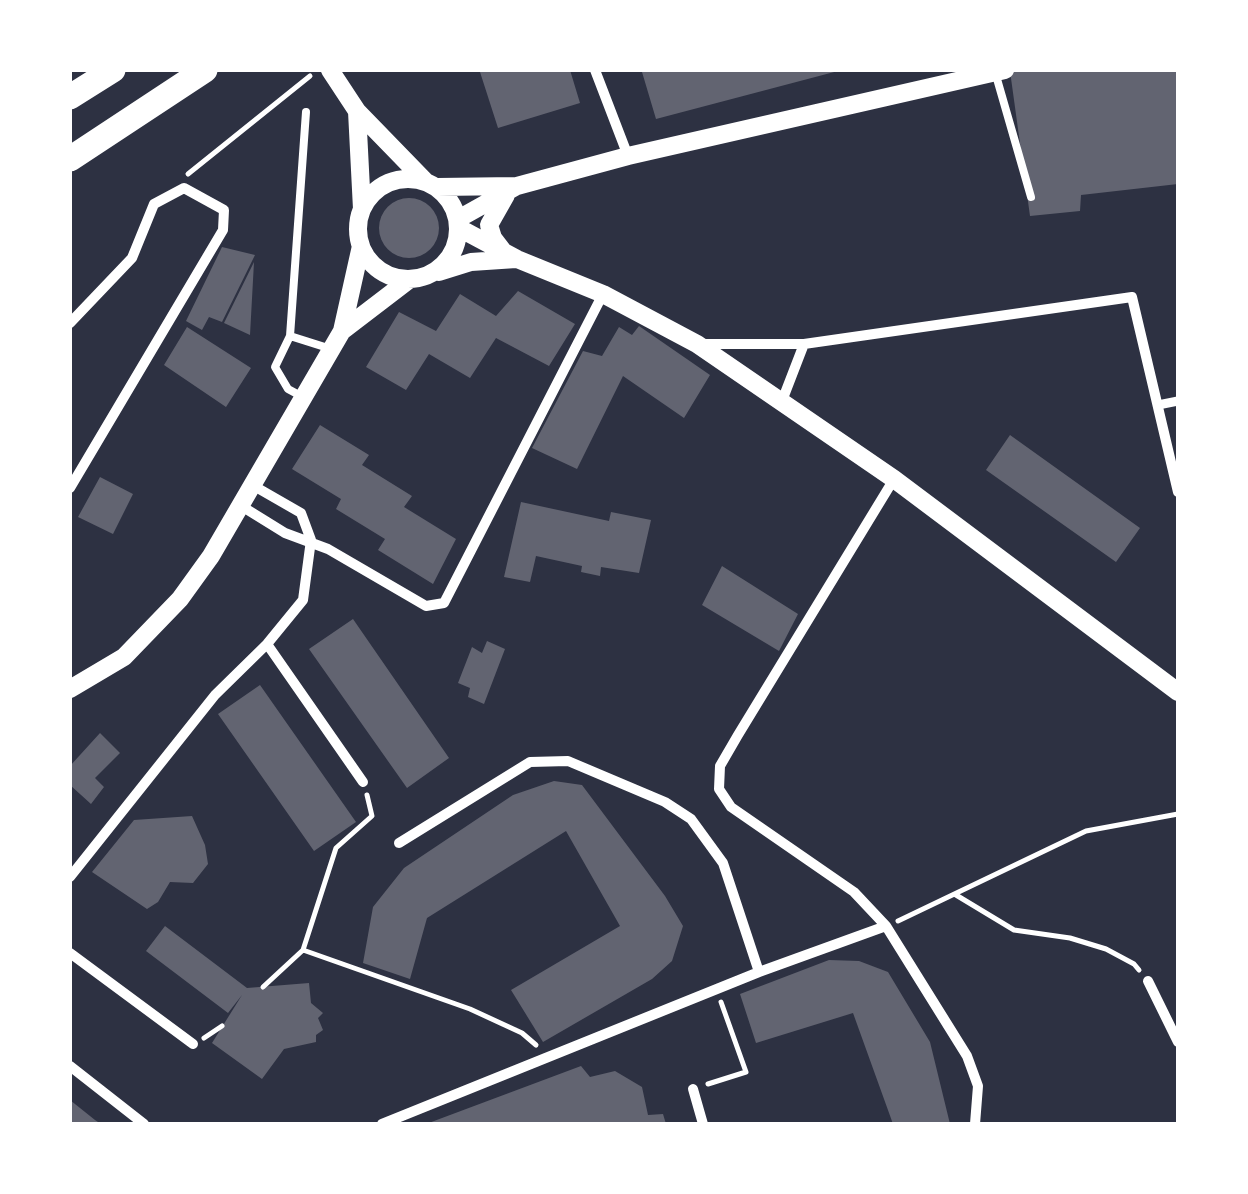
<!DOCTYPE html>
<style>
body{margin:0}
#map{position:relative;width:1248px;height:1194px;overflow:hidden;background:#2d3142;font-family:"Sofia Sans Condensed",sans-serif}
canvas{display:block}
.frame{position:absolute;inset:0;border:72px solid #fff;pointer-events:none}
</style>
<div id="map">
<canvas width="1248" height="1194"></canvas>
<div class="frame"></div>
</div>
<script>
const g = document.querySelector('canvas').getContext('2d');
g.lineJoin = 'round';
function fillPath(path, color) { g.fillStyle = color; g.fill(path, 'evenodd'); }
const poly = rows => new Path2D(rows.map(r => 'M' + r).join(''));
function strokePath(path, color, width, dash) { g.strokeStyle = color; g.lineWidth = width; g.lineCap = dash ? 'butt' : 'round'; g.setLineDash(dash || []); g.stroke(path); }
const building = poly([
 [485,70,570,70,580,103,498,128,480,72],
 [649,70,838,70,838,71,656,119,642,72],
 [1178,70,1178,184,1081,195,1080,211,1030,216,1010,71],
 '379 228a30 30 0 1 1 60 0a30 30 0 1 1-60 0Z',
 [222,247,255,255,222,322,209,317,202,330,186,321],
 [254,262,250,335,224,323],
 [518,291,575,324,549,366,496,338,470,378,429,354,406,390,366,367,399,312,436,331,460,294,496,316],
 [639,326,710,375,684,418,623,376,577,469,532,448,583,351,602,356,619,327,632,335],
 [187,327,251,368,226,407,164,365],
 [320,425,369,455,362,465,412,496,404,507,456,539,433,584,378,550,385,539,336,509,341,499,292,469],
 [1010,435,1140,528,1116,562,986,470],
 [100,477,133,494,113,534,78,517],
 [521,502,609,521,611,512,651,520,639,573,601,567,600,576,581,572,582,566,536,556,530,582,504,577],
 [722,566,798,614,779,651,702,605],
 [353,619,449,758,407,788,309,649],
 [487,641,505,649,484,704,468,697,470,688,458,683,472,647,482,653],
 [260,685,356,822,314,851,218,714],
 [100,733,120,753,95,778,104,787,91,804,70,785,70,766],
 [554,781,582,785,665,896,683,926,672,961,652,979,543,1042,511,990,620,926,566,831,427,918,410,979,363,963,373,907,404,868,513,795],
 [192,816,205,845,208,864,193,883,170,882,158,902,147,909,92,872,134,820],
 [165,926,247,988,309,983,311,1003,323,1013,318,1018,323,1030,316,1035,316,1042,284,1049,262,1079,212,1043,242,995,228,1013,146,951],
 [829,960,859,961,888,972,930,1042,950,1124,893,1124,853,1013,756,1043,740,994],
 [581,1066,590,1077,615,1071,642,1087,648,1115,663,1114,666,1124,426,1124],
 [70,1100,95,1120,101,1124,70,1124]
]);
const path = poly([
 [188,174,310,76],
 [956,895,1014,930,1070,938,1106,949,1134,964,1139,970],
 [898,921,1086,831,1178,814],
 [303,950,336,848,372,816,367,795],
 [263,987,303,950,470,1009,522,1033,536,1045],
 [204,1038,222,1026],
 [708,1084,746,1072,721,1002]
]);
const service = poly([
 [995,72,1031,197],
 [290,336,328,348],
 [301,396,288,389,275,367,290,336,306,112]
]);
const pedestrian = poly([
 [1158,405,1178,401]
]);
const minor = poly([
 [595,70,628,156],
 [70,323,132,258,154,204,184,188,224,210,223,230,70,488],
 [698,344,804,344,1132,297,1178,492],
 [782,401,804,344],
 [894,479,738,735,720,766,719,789,731,807,854,892,886,926,967,1056,978,1086,975,1124],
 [243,507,285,533,328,549,426,606,444,603,603,294],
 [267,644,363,782],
 [399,843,530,762,568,761,665,802,691,819,723,863,759,972],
 [70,877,215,695,267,644,303,600,311,540,301,513,254,486],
 [70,953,193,1044],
 [1148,981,1178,1042],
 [70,1066,144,1124],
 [693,1089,703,1124],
 [382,1124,759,972,886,926]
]);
const tertiary = poly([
 [330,70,357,111,426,182],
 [357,111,362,209],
 '358 229a50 50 0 1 1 100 0a50 50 0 1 1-100 0Z',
 [437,187,517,186,628,156,1005,70],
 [458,219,517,186],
 [459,228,517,259,603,294,697,344,894,479,1178,692],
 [503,251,493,238,489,225,506,195],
 [439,272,471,262,516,259],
 [342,331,410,279],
 [70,689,124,657,180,599,211,556,342,331,361,246]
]);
const motorway = poly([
 [70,97,113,70],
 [70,159,205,70]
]);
fillPath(building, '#626471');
strokePath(path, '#fff', 5);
strokePath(service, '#fff', 8);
strokePath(pedestrian, '#fff', 9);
strokePath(minor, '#fff', 10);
strokePath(tertiary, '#fff', 18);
strokePath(motorway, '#fff', 25);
</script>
